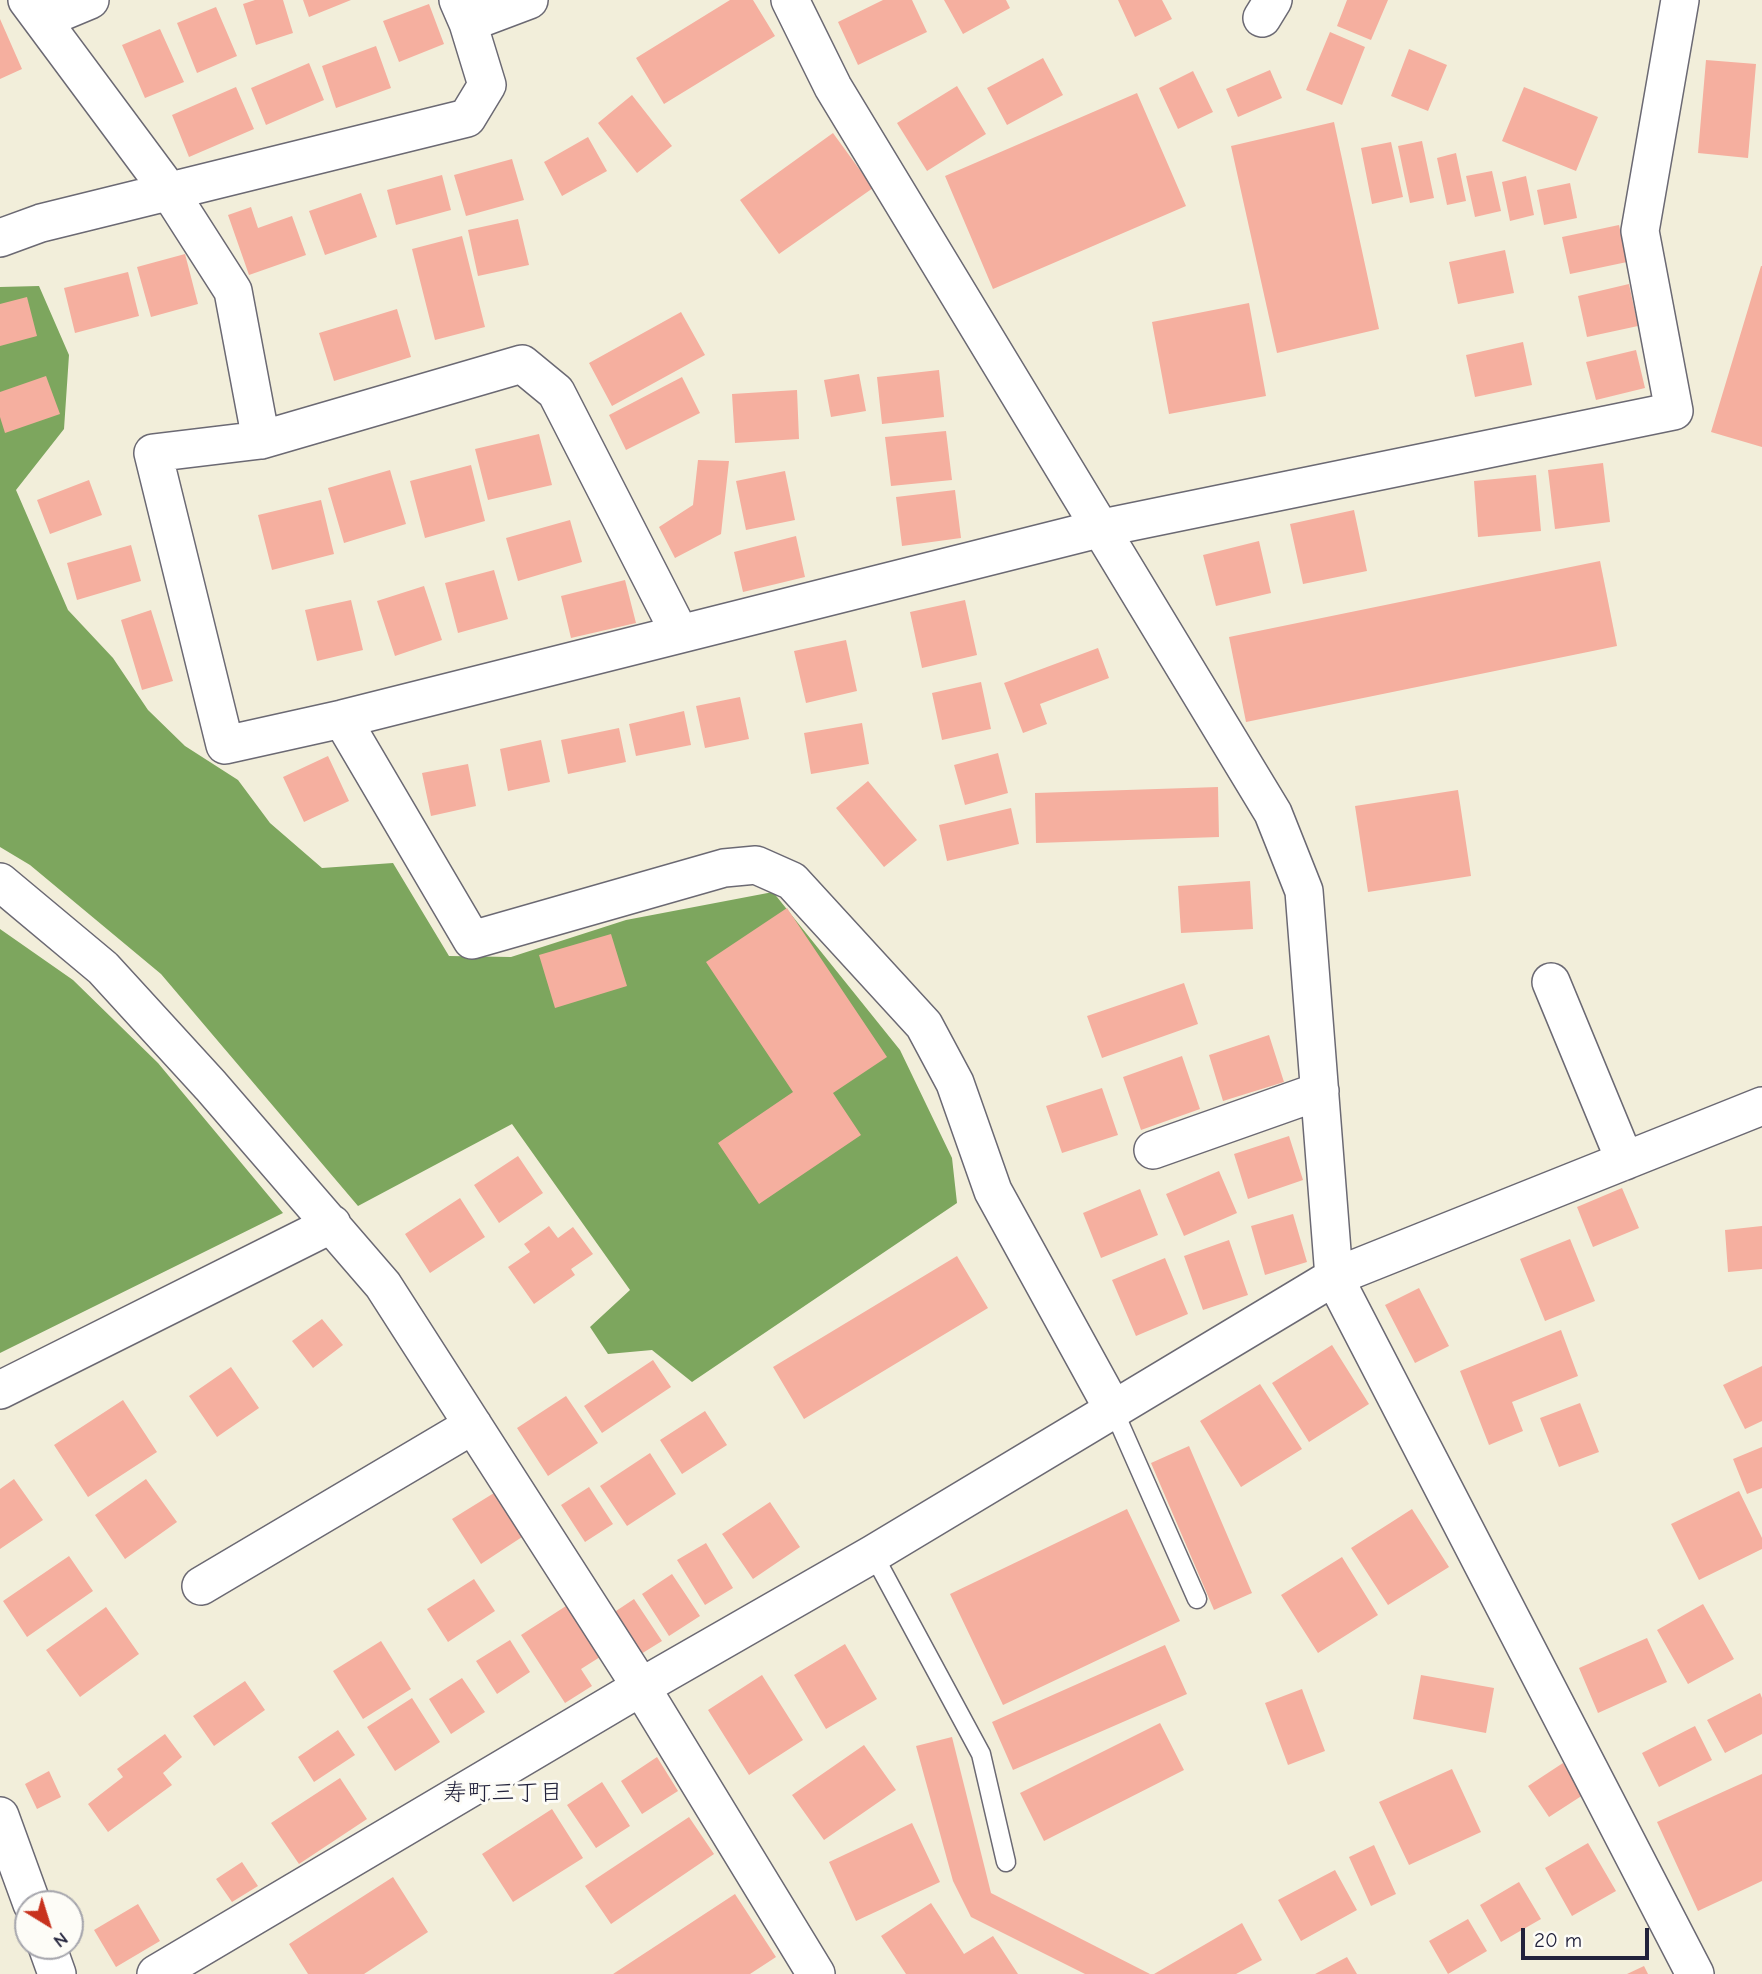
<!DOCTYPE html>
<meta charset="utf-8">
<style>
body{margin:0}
#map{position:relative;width:1762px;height:1974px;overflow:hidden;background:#f2eeda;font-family:"Comic Neue",sans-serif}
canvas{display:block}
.north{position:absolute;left:14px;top:1890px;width:70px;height:70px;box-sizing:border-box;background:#fdfcf7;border:2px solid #a5a5ac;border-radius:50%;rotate:142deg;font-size:19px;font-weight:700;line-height:28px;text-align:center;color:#22223b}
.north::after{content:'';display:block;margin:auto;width:24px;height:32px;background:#c8321e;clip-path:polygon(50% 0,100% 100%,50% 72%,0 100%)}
.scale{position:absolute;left:1521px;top:1928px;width:128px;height:32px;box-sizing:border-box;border:4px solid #22223b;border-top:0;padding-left:9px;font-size:21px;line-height:24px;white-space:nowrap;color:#22223b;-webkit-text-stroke:5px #fdfcf7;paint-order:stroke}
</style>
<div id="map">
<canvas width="1762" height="1974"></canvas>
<div class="north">N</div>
<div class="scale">20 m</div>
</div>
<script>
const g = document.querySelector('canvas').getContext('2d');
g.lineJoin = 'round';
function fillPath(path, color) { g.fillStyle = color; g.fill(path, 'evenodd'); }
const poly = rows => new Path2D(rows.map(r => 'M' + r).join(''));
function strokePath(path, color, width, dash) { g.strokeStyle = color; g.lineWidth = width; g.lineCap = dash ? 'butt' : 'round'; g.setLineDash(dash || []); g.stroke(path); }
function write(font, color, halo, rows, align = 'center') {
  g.font = font + ' "Comic Neue","Klee One",sans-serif'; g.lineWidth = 6; g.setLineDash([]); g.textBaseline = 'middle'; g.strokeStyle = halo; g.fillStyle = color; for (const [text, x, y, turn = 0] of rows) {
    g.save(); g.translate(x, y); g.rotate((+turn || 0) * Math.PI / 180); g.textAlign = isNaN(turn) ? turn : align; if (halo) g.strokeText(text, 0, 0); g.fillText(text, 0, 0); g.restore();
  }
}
const forest = poly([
 [39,286,69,355,64,429,16,490,68,610,113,658,148,710,185,746,238,780,270,823,322,868,393,863,449,956,511,957,626,920,773,892,900,1050,952,1158,957,1203,692,1382,652,1350,608,1354,590,1327,630,1290,512,1124,358,1206,161,974,30,865,0,847,0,287],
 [0,929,73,980,158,1063,283,1213,0,1353]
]);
const building = poly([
 [255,0,283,0,293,33,256,45,243,4],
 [303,0,351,0,309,17],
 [730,0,753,0,775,36,664,104,636,58],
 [883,0,912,0,927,32,858,65,838,22],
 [944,0,1006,0,1010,8,963,34],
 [1118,0,1162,0,1172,19,1135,37],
 [1347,0,1388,0,1371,40,1337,26],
 [429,4,444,44,399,62,383,21],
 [216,7,237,56,197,73,177,23],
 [0,19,22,69,0,79],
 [160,29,184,82,145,98,122,45],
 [1330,32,1365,47,1342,105,1306,90],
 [376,46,391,88,336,108,322,66],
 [1409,49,1447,65,1428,111,1391,96],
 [1043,58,1063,95,1007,125,987,88],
 [1706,60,1756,64,1748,158,1698,153],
 [309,63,324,100,266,125,251,88],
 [1270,70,1282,98,1238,117,1226,89],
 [1193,71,1213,112,1178,129,1159,88],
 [957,86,986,134,927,171,897,123],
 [236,87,254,129,189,157,172,115],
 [1524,87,1598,117,1576,171,1502,141],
 [1137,93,1186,206,993,289,945,176],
 [632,95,672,146,637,173,598,123],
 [1334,122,1379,329,1277,353,1231,146],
 [833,133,873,188,779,254,740,200],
 [588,137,607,171,562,196,544,162],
 [1422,141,1434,198,1410,203,1398,146],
 [1391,142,1403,197,1372,204,1361,148],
 [1456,153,1466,201,1447,205,1437,158],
 [512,159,524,200,466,216,454,175],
 [1492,171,1501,211,1475,217,1466,176],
 [442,175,451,210,396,225,387,190],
 [1526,176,1534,215,1510,221,1502,182],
 [1570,183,1577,218,1544,225,1537,190],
 [361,193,377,237,325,255,309,211],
 [251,207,258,228,292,216,306,255,249,275,228,215],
 [518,219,529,265,478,276,468,230],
 [1619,225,1627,262,1570,274,1562,237],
 [462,236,485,327,435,340,412,249],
 [1505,250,1514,293,1458,304,1449,262],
 [185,254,198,304,151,317,137,267],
 [1761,266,1762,266,1762,447,1711,432],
 [128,272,139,316,75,333,64,288],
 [1629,284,1638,326,1587,337,1578,296],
 [27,297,37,336,0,346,0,304],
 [1249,303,1266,396,1169,414,1152,322],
 [397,309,411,357,334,381,319,333],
 [681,312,705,355,612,406,589,363],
 [1523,342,1532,385,1475,397,1466,355],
 [1636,350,1645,388,1596,400,1586,362],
 [939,370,944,417,882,424,877,377],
 [859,374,866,411,831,417,824,380],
 [46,376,60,414,5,433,0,417,0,392],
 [682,377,700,413,626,450,609,415],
 [797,390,799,439,735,443,732,394],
 [946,431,952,480,891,486,885,437],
 [539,434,552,485,488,500,475,449],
 [698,460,729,461,721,534,675,558,659,527,693,505],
 [1603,463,1610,522,1555,529,1548,470],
 [471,465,485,521,425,538,410,481],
 [390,470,406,524,344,543,328,488],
 [785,471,795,520,746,530,736,481],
 [1536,475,1541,531,1478,537,1474,481],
 [89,480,102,515,50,534,37,500],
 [955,490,961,538,902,546,896,497],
 [321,500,334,554,272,570,258,515],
 [1354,510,1367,571,1303,584,1290,524],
 [570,520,582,562,518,581,506,538],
 [796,536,805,577,743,592,734,552],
 [1259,541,1271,593,1216,606,1203,555],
 [131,545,141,581,77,600,67,563],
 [1600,561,1617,646,1246,722,1229,637],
 [494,570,508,619,458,633,445,583],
 [625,580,636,623,571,638,561,596],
 [424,586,442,640,395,656,377,601],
 [351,600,363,650,317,661,305,610],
 [965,600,977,655,922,668,910,612],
 [151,610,173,681,142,690,121,620],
 [846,640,857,691,806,703,794,651],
 [1098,648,1109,678,1040,704,1047,724,1023,733,1004,683],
 [981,682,991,729,942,740,932,693],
 [740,697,749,739,705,748,696,706],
 [684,711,691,745,636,756,629,724],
 [862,723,869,764,811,774,804,733],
 [619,728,626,762,568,774,561,740],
 [541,740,550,782,508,791,500,749],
 [998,753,1008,793,965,805,954,765],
 [328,756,349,801,304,822,283,777],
 [468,764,476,806,431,816,422,773],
 [868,781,917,840,884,867,836,808],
 [1218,787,1219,837,1036,843,1035,793],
 [1458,790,1471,876,1368,892,1355,806],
 [1011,808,1019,844,947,861,939,825],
 [1250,881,1253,929,1181,933,1178,886],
 [787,908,887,1057,833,1093,861,1135,759,1204,718,1143,793,1092,706,962],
 [611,934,627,986,555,1008,539,955],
 [1184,983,1198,1024,1102,1058,1087,1016],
 [1269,1035,1284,1082,1223,1101,1209,1055],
 [1182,1056,1200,1109,1141,1130,1123,1077],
 [1102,1088,1118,1135,1062,1153,1046,1106],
 [1289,1136,1303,1180,1248,1199,1234,1154],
 [518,1156,543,1193,499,1223,474,1185],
 [1219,1171,1237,1213,1184,1236,1166,1194],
 [1622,1188,1639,1228,1593,1247,1577,1207],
 [1140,1189,1158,1235,1101,1258,1083,1213],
 [460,1198,485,1237,430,1273,405,1234],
 [1293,1214,1307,1262,1265,1275,1251,1226],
 [549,1226,558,1238,573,1227,593,1254,571,1269,575,1275,534,1304,508,1267,530,1252,524,1244],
 [1762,1226,1762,1269,1728,1272,1725,1230],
 [1570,1239,1595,1301,1545,1321,1520,1259],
 [1229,1240,1248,1295,1203,1310,1184,1256],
 [957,1256,988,1308,804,1419,773,1367],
 [1165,1258,1188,1314,1136,1336,1112,1280],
 [1419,1288,1449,1346,1415,1363,1385,1305],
 [322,1319,343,1345,313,1368,292,1341],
 [1561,1330,1578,1376,1512,1402,1523,1431,1489,1445,1460,1371],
 [1332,1345,1369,1404,1309,1442,1272,1383],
 [653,1360,671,1387,602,1433,584,1406],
 [1762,1366,1762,1421,1745,1429,1723,1385],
 [231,1367,259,1408,217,1437,189,1396],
 [1260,1384,1302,1449,1241,1487,1200,1421],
 [566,1396,598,1443,548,1476,517,1428],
 [123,1400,157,1452,88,1497,54,1445],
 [1580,1403,1599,1452,1559,1467,1540,1418],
 [705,1411,727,1445,682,1474,660,1440],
 [1189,1446,1252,1593,1214,1610,1151,1463],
 [1762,1447,1762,1488,1747,1494,1733,1459],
 [650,1453,676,1494,627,1526,600,1486],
 [14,1479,43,1520,0,1549,0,1489],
 [146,1479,177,1522,125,1559,95,1515],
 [589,1487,613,1524,585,1542,561,1505],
 [1739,1491,1762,1538,1762,1549,1699,1580,1671,1524],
 [494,1493,522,1537,481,1564,452,1519],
 [770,1502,800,1547,753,1579,722,1534],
 [1127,1509,1180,1621,1003,1705,950,1594],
 [1412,1509,1449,1567,1388,1605,1351,1548],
 [706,1543,733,1588,705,1605,677,1560],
 [69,1556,93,1591,27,1637,3,1601],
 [1342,1557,1378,1615,1318,1653,1281,1595],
 [672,1574,700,1616,669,1636,642,1594],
 [474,1579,495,1611,448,1642,427,1609],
 [634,1599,662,1641,641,1654,613,1613],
 [1703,1604,1734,1659,1688,1684,1657,1630],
 [566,1606,600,1657,581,1669,592,1686,565,1703,521,1635],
 [106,1607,139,1654,80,1697,46,1650],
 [1647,1638,1667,1682,1598,1713,1579,1668],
 [510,1640,530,1672,497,1694,476,1661],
 [381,1641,411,1689,363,1719,333,1671],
 [845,1644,877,1699,826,1729,794,1675],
 [1165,1645,1187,1694,1013,1770,992,1722],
 [762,1675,803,1740,749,1775,708,1710],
 [1421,1675,1494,1688,1486,1733,1413,1719],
 [462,1678,485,1712,451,1734,429,1699],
 [245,1681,265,1710,214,1746,193,1716],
 [1302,1689,1325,1751,1288,1765,1265,1703],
 [1760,1693,1762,1698,1762,1734,1725,1753,1707,1720],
 [412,1698,440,1742,395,1771,367,1727],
 [1160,1723,1184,1770,1044,1841,1020,1793],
 [1695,1726,1712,1760,1659,1787,1642,1753],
 [338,1730,355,1755,314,1782,298,1757],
 [165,1734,182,1757,163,1773,172,1785,108,1832,88,1804,123,1777,117,1769],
 [952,1737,991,1893,1150,1974,1085,1974,971,1917,953,1881,916,1746],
 [864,1745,896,1790,824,1840,792,1795],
 [657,1757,678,1791,642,1814,621,1781],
 [1563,1763,1583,1795,1549,1817,1528,1786],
 [1452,1769,1481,1832,1409,1865,1379,1802],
 [49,1771,61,1797,37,1809,25,1784],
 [1762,1774,1762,1881,1698,1911,1657,1822],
 [340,1778,367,1819,299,1864,271,1823],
 [602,1782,630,1826,596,1848,567,1805],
 [552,1809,583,1858,513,1902,482,1854],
 [689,1817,714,1854,611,1924,585,1886],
 [912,1823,940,1882,856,1921,829,1862],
 [1588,1843,1616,1891,1572,1916,1545,1868],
 [1374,1845,1396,1894,1371,1906,1349,1857],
 [242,1862,258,1886,232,1902,216,1879],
 [1335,1870,1357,1910,1301,1941,1278,1900],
 [393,1877,428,1932,364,1974,308,1974,289,1944],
 [1519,1882,1541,1919,1501,1942,1480,1905],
 [735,1894,776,1957,750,1974,613,1974],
 [931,1903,964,1954,993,1936,1018,1974,906,1974,881,1936],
 [138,1904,160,1941,116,1967,94,1930],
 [1468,1919,1487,1951,1448,1974,1429,1941],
 [1242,1923,1262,1960,1236,1974,1154,1974],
 [1347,1957,1357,1974,1315,1974],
 [1644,1966,1648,1974,1627,1974]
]);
const lane = poly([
 [1113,1409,1197,1599],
 [873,1554,981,1754,1006,1862]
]);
const street = poly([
 [27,0,169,191,233,291,261,440],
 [790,0,833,87,1273,813,1304,891,1334,1277,1695,1974],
 [1262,18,1273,0],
 [42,20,90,0],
 [468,23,529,0],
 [0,238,41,223,467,118,487,85,468,23,458,0],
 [680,634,556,392,522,364,261,440,153,453,225,745,342,719,1102,528,1674,411,1640,231,1680,0],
 [342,719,472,940,724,868,756,865,792,881,924,1025,955,1083,993,1191,1113,1409],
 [0,882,103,968,211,1086,383,1285,641,1687,816,1974],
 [1551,982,1625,1161],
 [1153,1150,1320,1091],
 [0,1390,332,1224],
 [201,1586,473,1425],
 [0,1816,32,1904],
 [47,1946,57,1974],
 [156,1974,641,1687,873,1554,1334,1277,1762,1106]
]);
const neighbourhoodNames = [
 ["寿町三丁目",503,1793]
];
fillPath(forest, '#7da65e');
fillPath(building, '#f5af9f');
strokePath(lane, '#6b6973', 21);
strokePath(street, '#6b6973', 40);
strokePath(lane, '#fff', 18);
strokePath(street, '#fff', 37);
write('24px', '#22223b', '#fdfcf7', neighbourhoodNames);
</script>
